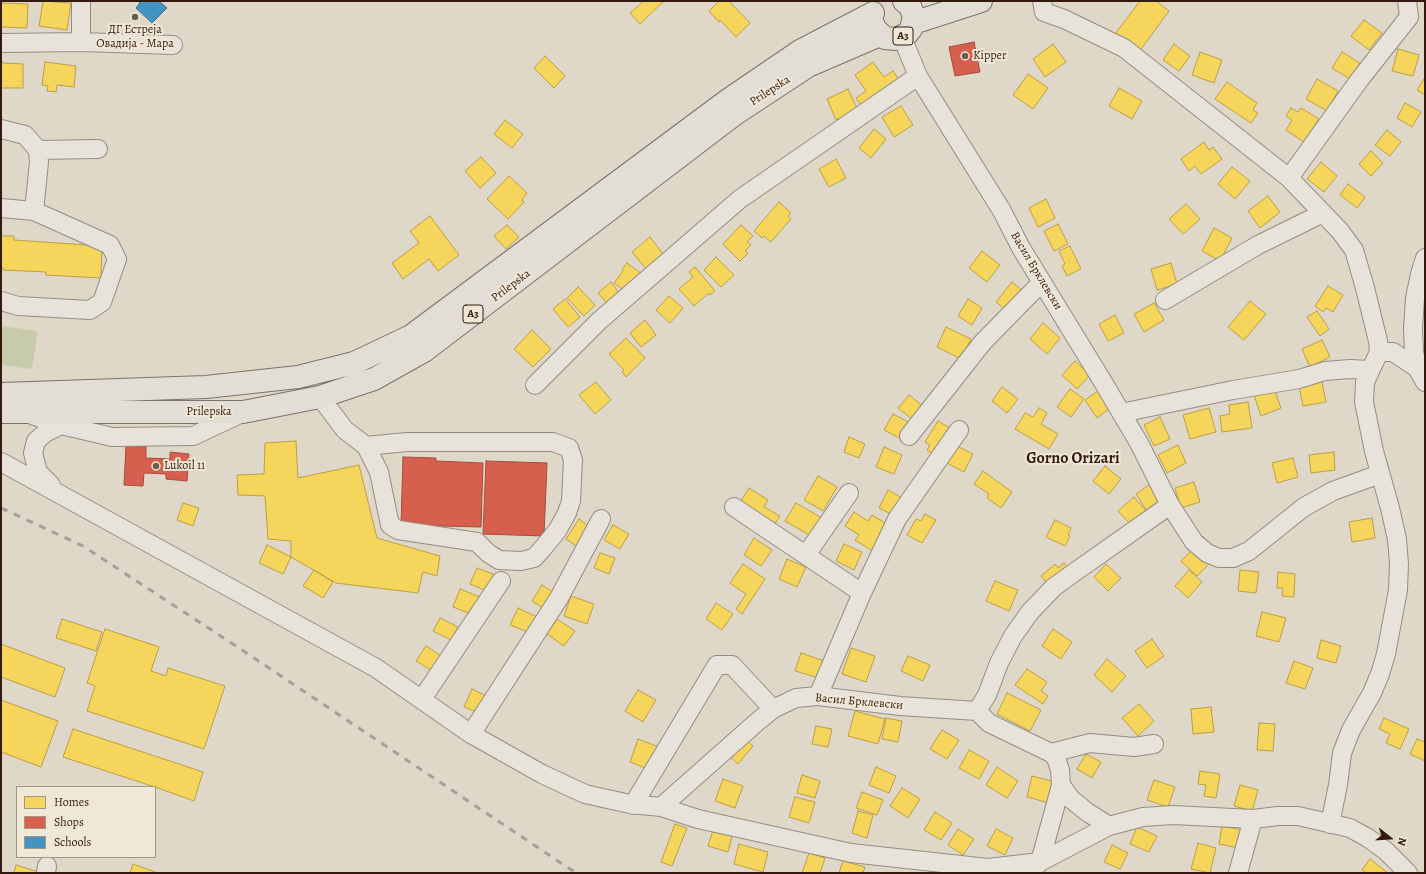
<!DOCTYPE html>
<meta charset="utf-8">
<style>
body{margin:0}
#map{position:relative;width:1426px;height:874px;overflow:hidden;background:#dfd8c9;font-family:Alegreya,serif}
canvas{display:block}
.frame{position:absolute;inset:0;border:2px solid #34190f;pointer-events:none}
.legend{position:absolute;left:16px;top:786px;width:140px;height:72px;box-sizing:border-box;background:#f0e8d6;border:1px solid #a59586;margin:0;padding:5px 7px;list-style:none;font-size:12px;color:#34190f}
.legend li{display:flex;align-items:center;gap:8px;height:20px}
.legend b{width:20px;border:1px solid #a59586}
.north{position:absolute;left:1370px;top:818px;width:40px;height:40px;-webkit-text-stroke:3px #f0e8d6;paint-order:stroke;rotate:107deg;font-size:11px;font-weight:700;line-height:16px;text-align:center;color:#34190f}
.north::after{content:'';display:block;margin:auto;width:14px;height:18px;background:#34190f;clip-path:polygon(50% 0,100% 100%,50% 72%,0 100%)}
</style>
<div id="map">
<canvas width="1426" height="874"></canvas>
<div class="frame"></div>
<ul class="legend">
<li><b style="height:11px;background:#f6d55c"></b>Homes</li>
<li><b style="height:11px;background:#d6604d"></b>Shops</li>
<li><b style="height:11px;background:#4393c3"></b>Schools</li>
</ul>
<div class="north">N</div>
</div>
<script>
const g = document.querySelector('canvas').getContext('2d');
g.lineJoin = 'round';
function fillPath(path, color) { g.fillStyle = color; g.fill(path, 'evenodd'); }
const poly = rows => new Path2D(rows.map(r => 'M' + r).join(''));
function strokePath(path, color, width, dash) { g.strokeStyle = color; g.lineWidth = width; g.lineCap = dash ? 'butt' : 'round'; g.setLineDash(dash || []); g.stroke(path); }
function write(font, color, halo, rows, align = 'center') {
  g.font = font + ' Alegreya,serif'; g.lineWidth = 4; g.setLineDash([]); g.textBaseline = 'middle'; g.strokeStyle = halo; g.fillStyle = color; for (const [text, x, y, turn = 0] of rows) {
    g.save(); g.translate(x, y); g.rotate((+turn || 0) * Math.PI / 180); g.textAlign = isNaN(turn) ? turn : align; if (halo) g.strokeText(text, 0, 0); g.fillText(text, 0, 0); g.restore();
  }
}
const green = poly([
 [1,326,38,331,32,369,1,365]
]);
const homes = poly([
 [43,1,71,3,67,30,39,26,43,1],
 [644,1,664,1,640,24,630,13,644,1],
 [719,1,729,1,750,23,736,37,720,20,719,22,709,11,719,1],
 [1140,1,1156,1,1169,11,1139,52,1115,34,1140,1],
 [1,3,28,4,27,28,1,27,1,3],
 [1364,20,1382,33,1369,50,1351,36,1364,20],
 [1053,44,1066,62,1045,77,1033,59,1053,44],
 [1174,44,1190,56,1179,71,1163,60,1174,44],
 [1398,49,1419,55,1413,76,1392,71,1398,49],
 [1200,52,1222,60,1214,83,1192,75,1200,52],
 [1342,52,1360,63,1350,79,1332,68,1342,52],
 [545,56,565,76,554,88,534,68,545,56],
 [1,62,3,62,3,63,23,64,23,88,1,88,1,62],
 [45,62,76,66,74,87,57,85,56,92,47,91,48,86,42,85,45,62],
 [873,62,884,77,893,71,900,81,862,107,856,98,866,91,855,75,873,62],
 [1028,74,1048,88,1033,109,1013,95,1028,74],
 [1425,77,1425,95,1417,90,1425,77],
 [1317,79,1338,91,1327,111,1306,99,1317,79],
 [1227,82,1257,103,1253,110,1258,113,1251,123,1215,99,1227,82],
 [1119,88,1142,101,1132,119,1109,106,1119,88],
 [848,89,858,110,836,120,827,99,848,89],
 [1405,103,1421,112,1412,127,1397,118,1405,103],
 [901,106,913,125,894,137,882,117,901,106],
 [1291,108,1298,112,1301,108,1319,119,1304,142,1286,130,1292,120,1286,116,1291,108],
 [505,120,523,134,512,148,494,134,505,120],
 [874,129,886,139,871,158,859,148,874,129],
 [1387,130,1401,142,1390,156,1375,145,1387,130],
 [1204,142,1209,150,1213,147,1222,159,1201,174,1195,166,1189,171,1181,159,1204,142],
 [1371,151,1383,163,1371,176,1359,164,1371,151],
 [481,157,496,173,480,188,465,171,481,157],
 [836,159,846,178,829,187,819,169,836,159],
 [1321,162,1337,176,1324,192,1307,179,1321,162],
 [1232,167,1250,181,1235,199,1218,184,1232,167],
 [509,176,527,193,522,200,524,202,508,219,487,199,509,176],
 [1348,184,1365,197,1357,208,1340,195,1348,184],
 [1268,196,1280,212,1260,228,1248,211,1268,196],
 [1046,199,1055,218,1038,227,1029,208,1046,199],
 [779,202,791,213,788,216,791,219,771,242,764,236,762,238,754,231,779,202],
 [1186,204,1200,219,1183,234,1169,219,1186,204],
 [430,216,459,255,438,271,429,259,403,279,392,263,419,243,410,231,430,216],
 [1058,224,1068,244,1054,251,1044,231,1058,224],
 [507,225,519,237,506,249,494,236,507,225],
 [741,225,753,236,747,242,751,245,745,251,748,253,740,261,723,244,741,225],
 [1214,228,1232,238,1220,261,1202,251,1214,228],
 [1,236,14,236,14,240,102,246,101,278,46,275,46,272,3,270,3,268,1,268,1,236],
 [650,237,664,255,647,270,632,252,650,237],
 [1070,246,1081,269,1067,276,1062,266,1065,264,1059,251,1070,246],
 [982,251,1000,265,987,282,969,268,982,251],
 [716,257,734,275,721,287,704,270,716,257],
 [627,263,642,274,628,293,614,283,623,271,622,270,627,263],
 [1171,263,1177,284,1157,290,1151,269,1171,263],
 [695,267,715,291,710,295,709,293,694,306,679,289,693,277,689,272,695,267],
 [611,282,622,297,610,307,598,293,611,282],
 [1012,282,1024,292,1009,312,996,302,1012,282],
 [1328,286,1343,295,1333,312,1326,308,1323,312,1315,306,1328,286],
 [578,287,595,305,584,316,567,298,578,287],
 [669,296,683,308,670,323,656,310,669,296],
 [565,299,580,317,568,327,553,309,565,299],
 [968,299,982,308,972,325,958,316,968,299],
 [1250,301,1266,314,1244,340,1228,327,1250,301],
 [1154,303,1164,320,1144,332,1134,314,1154,303],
 [1317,311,1329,329,1320,336,1307,317,1317,311],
 [1115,315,1124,333,1108,341,1099,324,1115,315],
 [645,320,656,335,641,347,630,333,645,320],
 [1043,323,1060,338,1047,354,1030,339,1043,323],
 [946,327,971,339,961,359,937,347,946,327],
 [532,330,551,349,533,367,514,349,532,330],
 [626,338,645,358,626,377,622,372,624,370,609,354,626,338],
 [1322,340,1330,357,1310,367,1302,349,1322,340],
 [1075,361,1090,375,1077,389,1062,375,1075,361],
 [596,382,611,400,595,414,579,395,596,382],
 [1322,382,1326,402,1303,406,1299,386,1322,382],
 [1002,387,1018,399,1007,413,992,401,1002,387],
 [1274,388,1281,408,1261,416,1254,395,1274,388],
 [1070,389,1084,399,1071,417,1057,407,1070,389],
 [1101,389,1113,406,1097,418,1085,400,1101,389],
 [909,395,923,406,912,419,898,408,909,395],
 [1248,402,1252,428,1222,432,1220,416,1230,414,1229,405,1248,402],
 [1039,408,1047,413,1041,424,1058,434,1049,449,1015,429,1025,413,1033,417,1039,408],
 [1209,408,1216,432,1190,439,1183,415,1209,408],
 [893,414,912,424,903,440,884,430,893,414],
 [1160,417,1170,439,1154,446,1144,425,1160,417],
 [938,421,953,430,938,457,927,450,930,445,925,442,938,421],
 [849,437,865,444,859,458,844,452,849,437],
 [296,441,298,478,359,465,377,538,440,556,437,576,423,572,418,593,336,583,291,557,291,541,268,539,265,496,238,495,237,475,264,474,265,443,296,441],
 [953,444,973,454,964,472,947,463,951,457,953,444],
 [1178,445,1186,463,1167,473,1158,455,1178,445],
 [884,447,902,455,894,474,876,467,884,447],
 [1334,452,1335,470,1311,473,1309,455,1334,452],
 [1293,458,1298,477,1277,483,1272,463,1293,458],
 [1105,466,1121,479,1109,494,1093,481,1105,466],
 [983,471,1012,492,1001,508,987,498,989,494,974,484,983,471],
 [818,476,837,487,823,511,804,500,818,476],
 [1153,482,1165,500,1147,511,1136,494,1153,482],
 [1194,482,1200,502,1181,508,1175,488,1194,482],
 [749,488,768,500,764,507,780,516,774,525,739,504,749,488],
 [888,490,904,499,895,516,879,508,888,490],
 [1134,497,1146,511,1130,524,1118,511,1134,497],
 [183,503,199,508,193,526,177,520,183,503],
 [796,503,822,518,811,536,785,521,796,503],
 [854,512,868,521,872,515,890,526,874,552,855,540,859,535,845,526,854,512],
 [925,514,936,520,922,543,907,535,916,519,921,521,925,514],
 [1372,518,1375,538,1352,542,1349,522,1372,518],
 [579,519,594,530,581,549,566,539,579,519],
 [1055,520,1071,528,1068,535,1070,536,1065,546,1046,537,1055,520],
 [613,525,629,534,620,549,604,540,613,525],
 [754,538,772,550,761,566,744,555,754,538],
 [844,544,862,552,854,570,836,561,844,544],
 [267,545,291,557,283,574,259,563,267,545],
 [1195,547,1211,562,1197,576,1181,561,1195,547],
 [600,553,615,558,609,574,594,568,600,553],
 [787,559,806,567,797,587,779,579,787,559],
 [1064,563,1069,570,1049,586,1041,576,1055,564,1058,568,1064,563],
 [743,564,765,579,742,614,736,609,746,594,730,583,743,564],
 [1106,564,1121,578,1108,591,1094,577,1106,564],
 [477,568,498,576,491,593,470,584,477,568],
 [314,570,333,582,323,598,303,586,314,570],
 [1189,570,1202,582,1188,598,1175,586,1189,570],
 [1240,570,1259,572,1256,593,1238,591,1240,570],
 [1278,572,1295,574,1294,597,1282,596,1283,588,1277,588,1278,572],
 [995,581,1018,590,1009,611,986,601,995,581],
 [542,585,558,595,548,611,532,601,542,585],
 [460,589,480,597,474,615,453,607,460,589],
 [571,596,594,604,587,624,564,616,571,596],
 [716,603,733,614,722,630,706,619,716,603],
 [518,608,537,617,530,633,510,625,518,608],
 [1262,612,1286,618,1279,642,1256,636,1262,612],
 [440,618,458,627,451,640,433,631,440,618],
 [62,619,102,632,96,651,56,638,62,619],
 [557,619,575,631,564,646,547,634,557,619],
 [105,629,159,647,151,671,166,676,168,668,225,686,204,749,87,711,95,686,87,683,105,629],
 [1053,629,1072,642,1061,659,1042,646,1053,629],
 [1152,639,1164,656,1147,668,1135,651,1152,639],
 [1321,640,1341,646,1336,663,1317,658,1321,640],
 [1,644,65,668,55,697,1,677,1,644],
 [426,646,443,657,434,672,416,661,426,646],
 [851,648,875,656,866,682,842,674,851,648],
 [801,653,824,661,819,678,795,671,801,653],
 [908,656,930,665,923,681,901,671,908,656],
 [1107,659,1126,676,1112,692,1094,675,1107,659],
 [1294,661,1313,668,1305,689,1286,683,1294,661],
 [1027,669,1047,682,1041,691,1048,696,1043,704,1015,685,1027,669],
 [472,689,489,697,482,714,464,707,472,689],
 [638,690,656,700,643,722,625,711,638,690],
 [1007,693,1041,710,1030,731,997,714,1007,693],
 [1,700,58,721,41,767,1,752,1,700],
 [1139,704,1154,721,1138,736,1122,718,1139,704],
 [1211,707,1214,732,1193,734,1191,709,1211,707],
 [855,711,885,719,878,744,848,736,855,711],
 [886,718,902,721,898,742,882,739,886,718],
 [1384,718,1409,729,1400,749,1386,743,1390,734,1379,729,1384,718],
 [1259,723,1275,724,1273,751,1257,750,1259,723],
 [816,726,832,729,828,747,812,744,816,726],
 [73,729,203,772,194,801,155,787,63,757,73,729],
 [942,730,959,740,947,759,930,749,942,730],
 [744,738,753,746,738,764,729,756,744,738],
 [638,739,659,747,650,770,630,762,638,739],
 [1417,739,1425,742,1425,761,1410,754,1417,739],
 [969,750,989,761,979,779,959,768,969,750],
 [1086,754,1101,762,1092,778,1077,769,1086,754],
 [876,767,896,776,889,793,869,785,876,767],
 [997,767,1018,781,1007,798,986,785,997,767],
 [1200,771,1220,774,1216,798,1204,796,1206,785,1198,784,1200,771],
 [802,775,820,781,815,798,797,793,802,775],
 [1032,776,1055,782,1049,803,1027,797,1032,776],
 [723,779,743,786,735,808,715,801,723,779],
 [1154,780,1175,787,1168,807,1147,800,1154,780],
 [1240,785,1258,790,1252,811,1234,806,1240,785],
 [902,788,920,799,908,818,890,806,902,788],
 [862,792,883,800,877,815,856,808,862,792],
 [795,797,815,802,809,823,789,817,795,797],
 [858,811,873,815,867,838,852,833,858,811],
 [935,812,952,823,941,840,924,830,935,812],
 [675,824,687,828,672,866,661,862,675,824],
 [1222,826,1243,830,1239,848,1219,844,1222,826],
 [1137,827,1157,836,1149,852,1130,844,1137,827],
 [958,829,974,839,963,855,948,845,958,829],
 [996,829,1013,838,1005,855,987,846,996,829],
 [713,830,732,836,728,852,708,846,713,830],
 [1198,843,1216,848,1210,873,1191,869,1198,843],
 [739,844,768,852,763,872,734,864,739,844],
 [1112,845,1128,853,1120,869,1104,862,1112,845],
 [809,853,825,858,820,873,802,873,809,853],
 [1370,859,1388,873,1366,873,1362,870,1370,859],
 [843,861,865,867,863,873,839,873,843,861],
 [133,864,158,873,130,873,133,864],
 [16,865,42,873,14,873,16,865]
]);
const shops = poly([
 [974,42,980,72,955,76,949,47,974,42],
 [126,445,146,446,146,458,170,459,170,452,189,454,187,481,166,479,166,474,144,473,143,486,124,485,126,445],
 [403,457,436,458,436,461,483,463,481,527,401,525,403,457],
 [486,461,547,463,544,536,483,534,486,461]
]);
const schools = poly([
 [138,1,161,1,160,2,167,8,152,23,136,8,140,3,138,1]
]);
const minor = poly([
 [1042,1,1044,12,1064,19,1124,48,1289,178,1340,231,1354,250,1365,288,1378,341,1379,352,1365,382,1364,402,1374,451,1390,508,1397,539,1399,564,1398,590,1386,654,1380,674,1372,693,1351,730,1342,753,1338,785,1330,824],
 [902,37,918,76,1002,211,1021,248,1103,382,1139,443,1170,505,1194,542,1207,553,1219,558,1233,558,1249,551,1304,507,1333,491,1380,474],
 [81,42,81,1],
 [1,43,81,42,173,45],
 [1,129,25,135,38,150,39,162,34,211],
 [38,150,98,149],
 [1289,178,1360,79,1409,17,1407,1],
 [1,208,34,211,110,245,117,259,102,302,90,310,18,306,1,301],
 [1425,258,1420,274,1415,298,1413,329,1414,351,1417,368,1425,382],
 [1165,300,1258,245,1323,213],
 [1379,352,1393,352,1417,368],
 [535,385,599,321,740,199,918,76],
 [320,397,345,430,366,446,379,472,390,525,398,530,477,542,488,553,499,560,521,561,534,558,543,548,557,531,567,513,571,501,573,460,569,448,553,442,407,442,366,446],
 [1121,413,1233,390,1299,379,1325,371,1350,369,1370,370],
 [32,415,61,425,112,437,193,436,242,413],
 [909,436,983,342,1042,282],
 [1,462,376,668,471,734,542,774,585,794,630,804,661,807,698,819,851,853,988,868,1040,862,1109,826,1143,817,1173,815,1253,819,1278,816,1298,816,1350,828,1368,838,1386,851,1408,873],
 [51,485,38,472,33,453,36,441,45,433,61,425,67,424],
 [734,507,862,593],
 [806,555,849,493],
 [818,696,862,593,897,519,959,430],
 [422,699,501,581],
 [471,734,559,598,601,519],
 [1051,753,1090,743,1134,747,1154,744],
 [633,805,717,665,732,665,773,709],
 [661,807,757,722,773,709,796,698,818,696,900,706,977,711],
 [1109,826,1087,812,1071,799,1061,785,1060,770,1056,758,1051,753,989,723,977,711,987,695,999,663,1013,636,1030,612,1054,587,1072,574,1170,505],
 [1035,867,1040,862,1061,785],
 [46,873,47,866],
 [1238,873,1253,819]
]);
const major = poly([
 [913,23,981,1],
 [873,24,876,30,885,38,896,39,907,34,911,29,914,17,910,6,904,1],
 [1,394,206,387,298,377,354,363,411,336,728,100,800,51,873,13],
 [1,412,243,412,320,397,374,379,424,351,735,114,808,66,880,35]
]);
const rail = poly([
 [1,508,83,546,239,648,576,873]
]);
const markers = [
 [135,17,4,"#705c50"],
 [965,56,4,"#705c50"],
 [156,466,4,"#705c50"]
];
const shields = [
 [903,36,20],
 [473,314,20]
];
const shieldNames = [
 ["A3",903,36],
 ["A3",473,314]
];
const poiNames = [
 ["ДГ Естреја",135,30,"center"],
 ["Овадија - Мара",135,44,"center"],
 ["Kipper",973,56],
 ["Lukoil 11",164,466]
];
const streetNames = [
 ["Prilepska",770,91,-33],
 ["Васил Брклевски",1036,271,59],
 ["Prilepska",511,286,-37],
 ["Prilepska",209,412],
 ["Васил Брклевски",859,702,5]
];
const districtNames = [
 ["Gorno Orizari",1073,459]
];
fillPath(green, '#c8cbab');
fillPath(homes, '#f6d55c');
strokePath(homes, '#bc9d45', 1);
fillPath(shops, '#d6604d');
strokePath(shops, '#a54b3a', 1);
fillPath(schools, '#4393c3');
strokePath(schools, '#3e6e8d', 1);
strokePath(minor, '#938c82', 20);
strokePath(major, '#7a7269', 24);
strokePath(minor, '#e7e3db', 18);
strokePath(major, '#e2ded5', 22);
strokePath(rail, '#a59f99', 3, [7, 7]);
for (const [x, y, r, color] of markers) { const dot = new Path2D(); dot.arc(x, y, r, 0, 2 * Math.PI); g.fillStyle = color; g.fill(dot); strokePath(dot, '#f0e8d6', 1.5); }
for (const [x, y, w] of shields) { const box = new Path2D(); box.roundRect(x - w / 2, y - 9, w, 18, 3); g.fillStyle = '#f0e8d6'; g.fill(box); strokePath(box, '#34190f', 1); }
write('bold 11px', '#34190f', null, shieldNames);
write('12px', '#34190f', '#f0e8d6', poiNames, 'left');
write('12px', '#34190f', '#f0e8d6', streetNames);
write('bold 16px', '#34190f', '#f0e8d6', districtNames);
</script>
